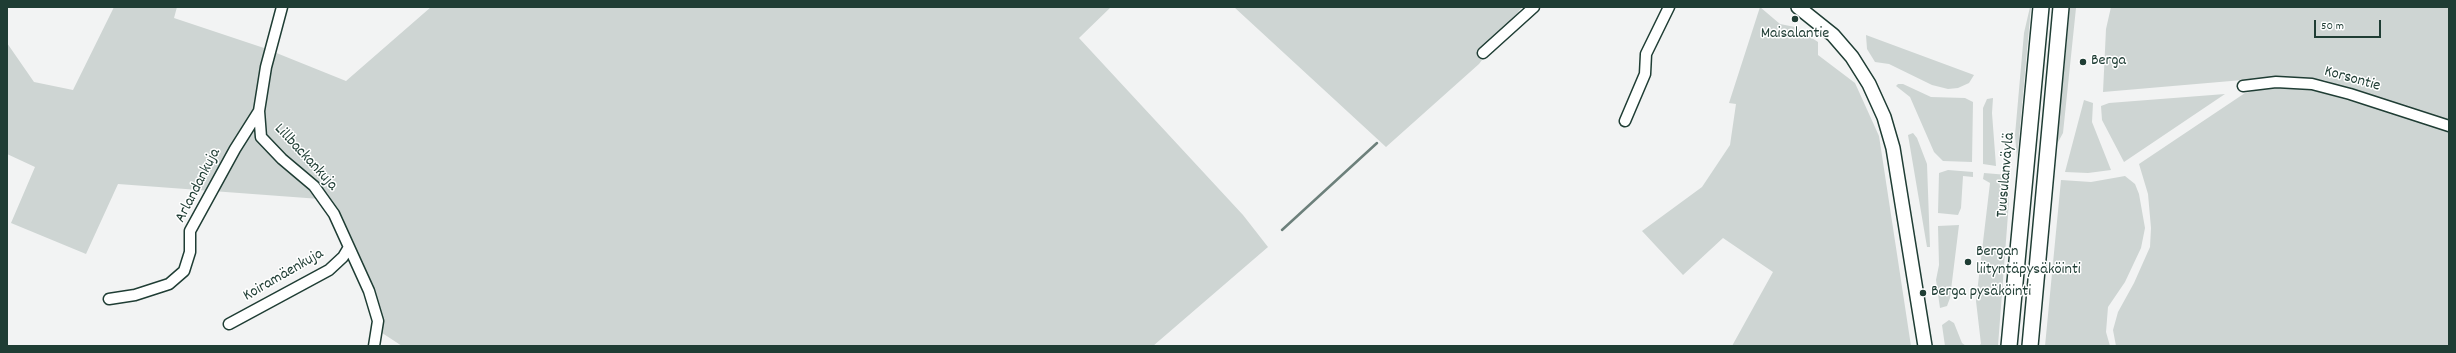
<!DOCTYPE html>
<meta charset="utf-8">
<style>
body{margin:0}
#map{position:relative;width:2456px;height:353px;overflow:hidden;background:#f2f3f3;font-family:Dekko,sans-serif}
canvas{display:block}
.frame{position:absolute;inset:0;border:8px solid #1f3d34;pointer-events:none}
.scale{position:absolute;left:2314px;top:20px;width:67px;height:18px;box-sizing:border-box;border:2px solid #1f3d34;border-top:0;padding-left:5px;font-size:12px;line-height:14px;white-space:nowrap;color:#1f3d34;-webkit-text-stroke:3px #fff;paint-order:stroke}
</style>
<div id="map">
<canvas width="2456" height="353"></canvas>
<div class="frame"></div>
<div class="scale">50 m</div>
</div>
<script>
const g = document.querySelector('canvas').getContext('2d');
g.lineJoin = 'round';
function fillPath(path, color) { g.fillStyle = color; g.fill(path, 'evenodd'); }
const poly = rows => new Path2D(rows.map(r => 'M' + r).join(''));
function strokePath(path, color, width, dash) { g.strokeStyle = color; g.lineWidth = width; g.lineCap = dash ? 'butt' : 'round'; g.setLineDash(dash || []); g.stroke(path); }
function write(font, color, halo, rows, align = 'center') {
  g.font = font + ' Dekko,sans-serif'; g.lineWidth = 3; g.setLineDash([]); g.textBaseline = 'middle'; g.strokeStyle = halo; g.fillStyle = color; for (const [text, x, y, turn = 0] of rows) {
    g.save(); g.translate(x, y); g.rotate((+turn || 0) * Math.PI / 180); g.textAlign = isNaN(turn) ? turn : align; if (halo) g.strokeText(text, 0, 0); g.fillText(text, 0, 0); g.restore();
  }
}
const green = poly([
 [114,7,177,7,174,18,264,48,346,81,431,7,1111,7,1079,38,1243,215,1268,247,1153,346,402,346,373,327,363,285,320,199,118,184,86,254,11,223,35,167,7,154,7,43,34,82,73,90],
 [1234,7,1522,7,1479,64,1386,147],
 [1760,7,1780,24,1795,27,1818,42,1818,55,1855,83,1879,136,1911,346,1732,346,1773,272,1723,238,1683,275,1642,231,1702,187,1730,145,1736,104,1729,103],
 [2030,7,2031,7,2017,160,2015,135,2024,33],
 [2070,7,2076,8,2063,133,2057,144],
 [2111,7,2449,7,2449,120,2374,99,2324,80,2266,78,2103,92,2106,29],
 [1866,35,1974,75,1969,83,1958,88,1948,89,1932,85,1889,64,1875,62,1867,49],
 [1898,84,1903,84,1931,97,1965,98,1973,102,1972,162,1943,161,1934,152,1910,97,1896,86],
 [2266,88,2306,88,2449,130,2449,346,2116,346,2113,330,2118,312,2134,283,2150,247,2151,228,2148,194,2139,164,2245,93],
 [2225,94,2124,162,2102,120,2101,106,2109,103],
 [1993,98,1992,113,1996,166,1983,164,1983,108,1987,99],
 [2084,100,2093,103,2092,122,2111,170,2088,173,2065,172],
 [1913,133,1917,138,1927,164,1930,247,1927,247,1908,135],
 [1948,170,1973,172,1973,177,1963,176,1961,208,1958,215,1938,213,1939,173],
 [1984,173,2008,175,2009,201,1998,346,1978,346,1981,344,1976,301,1990,183,1983,179],
 [2125,176,2135,184,2139,194,2145,228,2141,248,2125,282,2108,307,2106,332,2110,346,2045,346,2061,180,2091,182],
 [1959,225,1950,298,1947,306,1940,308,1936,280,1939,265,1938,226],
 [1949,320,1954,323,1962,343,1966,346,1945,346,1942,325]
]);
const stream = poly([
 [1282,230,1377,143]
]);
const minor = poly([
 [282,7,266,67,259,111,261,137,282,159,314,186,334,214,369,291,378,321,374,346],
 [1483,53,1534,7],
 [2243,86,2276,82,2312,84,2350,94,2449,126],
 [1625,121,1645,74,1646,54,1669,7],
 [109,299,135,295,169,284,184,271,190,252,190,231,235,149,259,111],
 [229,324,329,270,343,257,349,247]
]);
const major = poly([
 [1798,7,1833,35,1852,57,1869,84,1884,117,1893,148,1925,346]
]);
const highway = poly([
 [2009,346,2041,7],
 [2030,346,2061,7]
]);
const markers = [
 [1795,19,4,"#1f3d34"],
 [2083,62,4,"#1f3d34"],
 [1968,262,4,"#1f3d34"],
 [1923,293,4,"#1f3d34"]
];
const poiNames = [
 ["Maisalantie",1795,35,"center"],
 ["Berga",2091,62],
 ["Bergan",1976,253],
 ["liityntäpysäköinti",1976,271],
 ["Berga pysäköinti",1931,293]
];
const streetNames = [
 ["Korsontie",2352,80,16],
 ["Lillbackankuja",305,158,47],
 ["Tuusulanväylä",2007,175,-85],
 ["Arlandankuja",199,186,-63],
 ["Koiramäenkuja",284,276,-30]
];
fillPath(green, '#ced5d3');
strokePath(stream, '#6d807b', 2.5);
strokePath(minor, '#1f3d34', 13);
strokePath(major, '#1f3d34', 16);
strokePath(highway, '#1f3d34', 18);
strokePath(minor, '#fff', 10);
strokePath(major, '#fff', 13);
strokePath(highway, '#fff', 15);
for (const [x, y, r, color] of markers) { const dot = new Path2D(); dot.arc(x, y, r, 0, 2 * Math.PI); g.fillStyle = color; g.fill(dot); strokePath(dot, '#fff', 1.5); }
write('16px', '#1f3d34', '#fff', poiNames, 'left');
write('16px', '#1f3d34', '#fff', streetNames);
</script>
